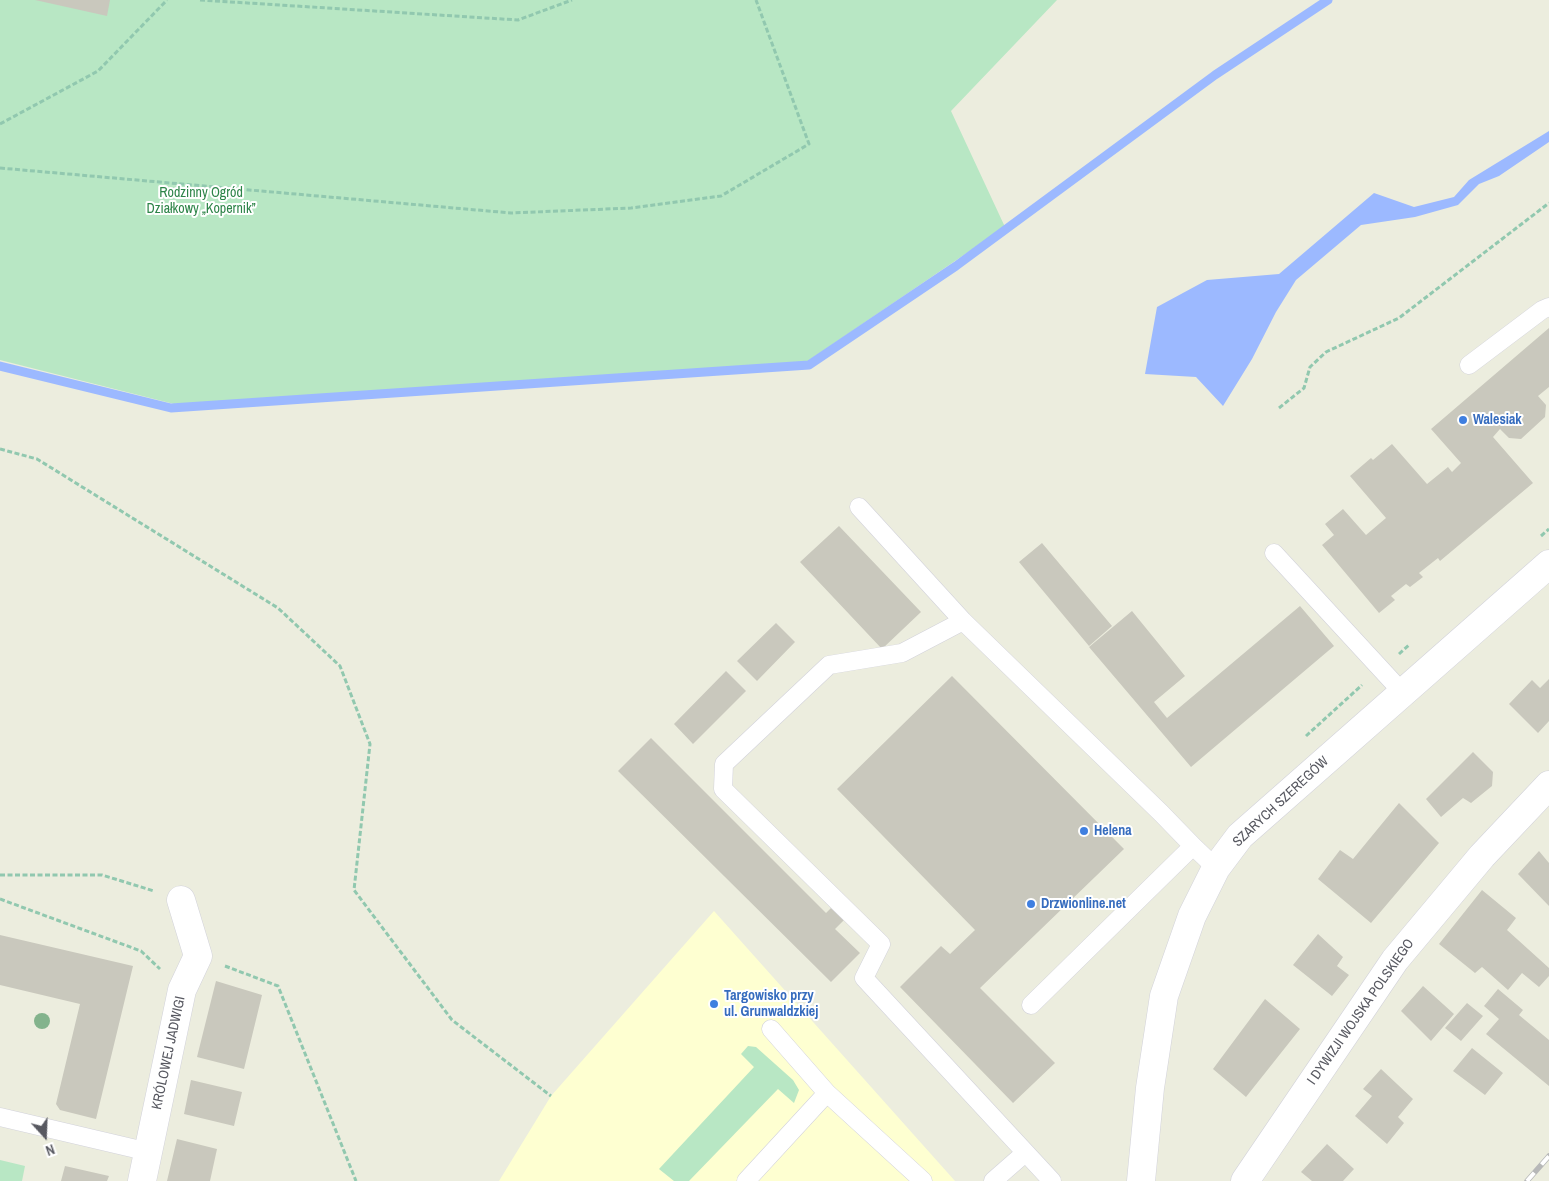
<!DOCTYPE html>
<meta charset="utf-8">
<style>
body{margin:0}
#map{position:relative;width:1549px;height:1181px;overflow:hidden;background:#ecedde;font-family:"Archivo Narrow",sans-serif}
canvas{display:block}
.north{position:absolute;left:20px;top:1111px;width:50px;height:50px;-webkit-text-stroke:4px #fff;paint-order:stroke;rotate:160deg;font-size:14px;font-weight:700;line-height:20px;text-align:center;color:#585961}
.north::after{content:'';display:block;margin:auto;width:18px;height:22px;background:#585961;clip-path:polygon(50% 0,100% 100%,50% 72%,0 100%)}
</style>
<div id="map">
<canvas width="1549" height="1181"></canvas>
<div class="north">N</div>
</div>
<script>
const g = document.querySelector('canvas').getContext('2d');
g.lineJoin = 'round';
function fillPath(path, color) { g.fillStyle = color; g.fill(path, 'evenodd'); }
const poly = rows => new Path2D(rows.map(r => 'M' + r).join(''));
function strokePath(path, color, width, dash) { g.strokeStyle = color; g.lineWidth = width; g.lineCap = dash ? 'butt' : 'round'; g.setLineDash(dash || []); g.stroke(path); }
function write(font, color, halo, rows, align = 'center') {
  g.font = font + ' "Archivo Narrow",sans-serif'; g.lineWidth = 4; g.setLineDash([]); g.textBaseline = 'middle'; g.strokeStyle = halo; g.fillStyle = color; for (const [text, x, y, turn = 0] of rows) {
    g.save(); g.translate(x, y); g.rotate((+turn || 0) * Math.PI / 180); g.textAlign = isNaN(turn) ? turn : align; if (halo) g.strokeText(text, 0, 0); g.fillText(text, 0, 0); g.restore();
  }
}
const commercial = poly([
 [714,911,955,1181,499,1181,551,1096]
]);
const green = poly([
 [0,0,1057,0,951,111,1005,227,805,363,174,404,0,360],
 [748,1046,756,1047,793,1080,799,1090,794,1103,778,1089,689,1181,674,1181,659,1169,754,1067,741,1054],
 [0,1160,25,1166,22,1181,0,1181]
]);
const water = poly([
 [1549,131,1549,142,1499,176,1479,184,1458,205,1415,217,1361,225,1296,280,1276,312,1252,359,1223,406,1196,377,1145,374,1157,307,1207,280,1279,274,1374,193,1414,207,1454,197,1469,180]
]);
const stream = poly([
 [0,366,171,408,809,365,956,266,1215,75,1328,0]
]);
const building = poly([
 [35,0,110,0,107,16],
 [1549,328,1549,387,1538,396,1546,405,1545,417,1521,439,1509,438,1500,429,1493,437,1533,483,1440,561,1438,558,1419,573,1423,577,1410,587,1406,584,1391,596,1395,600,1379,613,1322,545,1334,535,1325,524,1343,509,1366,535,1386,518,1350,476,1371,458,1373,460,1392,444,1427,484,1448,467,1452,472,1461,463,1431,429],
 [839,526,921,612,882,649,800,562],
 [1042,543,1112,626,1089,646,1019,562],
 [1300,606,1334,646,1191,767,1089,647,1132,611,1185,676,1154,702,1167,718],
 [776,623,795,642,757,681,737,661],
 [726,671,746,691,693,744,674,724],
 [952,676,1124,849,980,988,1055,1063,1013,1103,900,987,941,946,950,954,975,930,837,789],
 [1549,679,1549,721,1538,733,1509,704,1532,680,1540,688],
 [651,738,826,913,831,908,844,920,835,929,860,953,831,982,618,771],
 [1473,752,1493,772,1492,786,1471,803,1463,798,1441,817,1426,799],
 [1399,803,1439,843,1371,923,1318,879,1340,850,1353,859],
 [1539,851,1549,863,1549,906,1518,874],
 [1482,890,1516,918,1507,930,1549,968,1549,976,1539,987,1522,973,1508,990,1482,967,1475,973,1439,944],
 [1318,934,1343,957,1337,966,1349,975,1332,996,1293,965],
 [0,935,133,966,96,1119,60,1110,56,1104,80,1004,0,985],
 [216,981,262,995,244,1069,197,1057],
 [1423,986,1454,1014,1431,1041,1401,1011],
 [1498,989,1523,1010,1519,1015,1549,1040,1549,1086,1486,1034,1499,1019,1484,1006],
 [1265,999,1300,1029,1246,1097,1213,1069],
 [1467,1003,1483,1016,1461,1041,1445,1028],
 [1472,1048,1503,1073,1485,1095,1453,1071],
 [1381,1069,1413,1099,1398,1117,1404,1123,1387,1144,1355,1116,1372,1096,1363,1089],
 [191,1080,242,1092,234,1126,184,1114],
 [177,1139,217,1149,210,1181,167,1181],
 [1327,1144,1354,1169,1343,1181,1312,1181,1301,1172],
 [65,1166,109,1176,107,1181,61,1181]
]);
const path = poly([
 [200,0,518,20,572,0],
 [0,124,98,71,167,0],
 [0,168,511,213,631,208,721,196,809,144,756,0],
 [1279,408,1304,388,1310,367,1326,352,1399,318,1549,203],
 [0,449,37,459,278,608,340,666,370,744,354,890,452,1020,551,1096],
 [1541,536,1549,529],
 [1399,654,1409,645],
 [1306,736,1362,685],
 [0,875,102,875,154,891],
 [0,899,141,951,160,969],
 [225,966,278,986,356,1181]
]);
const lane = poly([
 [1469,365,1542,310,1549,307],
 [859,507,963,621,1161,813,1193,846],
 [1274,553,1403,693],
 [963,621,902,653,829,665,724,764,723,789,881,944,864,978,1052,1181],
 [1031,1005,1193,846,1216,868],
 [771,1029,827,1093],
 [0,1117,149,1152],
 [746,1181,827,1093,923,1181],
 [993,1181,1025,1153]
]);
const street = poly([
 [142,1181,182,990,198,956,181,900],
 [1141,1181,1150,1088,1164,996,1192,916,1216,868,1240,836,1549,564],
 [1245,1181,1395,960,1482,856,1549,785]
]);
const rail = poly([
 [1527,1181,1549,1156]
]);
const trees = [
 [42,1021]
];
const markers = [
 [1463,420,5,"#3f7fe0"],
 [1084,831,5,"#3f7fe0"],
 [1031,904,5,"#3f7fe0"],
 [714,1004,5,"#3f7fe0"]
];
const parkNames = [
 ["Rodzinny Ogród",201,193],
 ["Działkowy „Kopernik”",201,209]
];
const shopNames = [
 ["Walesiak",1473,420],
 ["Helena",1094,831],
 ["Drzwionline.net",1041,904],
 ["Targowisko przy",724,996],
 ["ul. Grunwaldzkiej",724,1012]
];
const streetNames = [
 ["SZARYCH SZEREGÓW",1281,802,-43],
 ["I DYWIZJI WOJSKA POLSKIEGO",1361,1012,-55],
 ["KRÓLOWEJ JADWIGI",169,1053,-78]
];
fillPath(commercial, '#feffd1');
fillPath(green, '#b8e7c4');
fillPath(water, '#9cb9ff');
strokePath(stream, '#9cb9ff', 9);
fillPath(building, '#c9c8bd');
strokePath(lane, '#d2d2da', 19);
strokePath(street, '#d2d2da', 29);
strokePath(path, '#91c8af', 3, [5, 2.5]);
strokePath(lane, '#fff', 18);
strokePath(street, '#fff', 28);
strokePath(rail, '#b7b8b8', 5.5);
strokePath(rail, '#fff', 4, [11]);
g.fillStyle = '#83b38c';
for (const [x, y] of trees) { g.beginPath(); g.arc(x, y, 8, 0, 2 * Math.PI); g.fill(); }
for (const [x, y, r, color] of markers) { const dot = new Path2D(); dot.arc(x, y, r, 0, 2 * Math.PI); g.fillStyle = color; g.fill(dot); strokePath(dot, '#fff', 2); }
write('14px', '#2d8448', '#fff', parkNames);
write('bold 14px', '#366cbe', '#fff', shopNames, 'left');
write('14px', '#585961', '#fff', streetNames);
</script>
